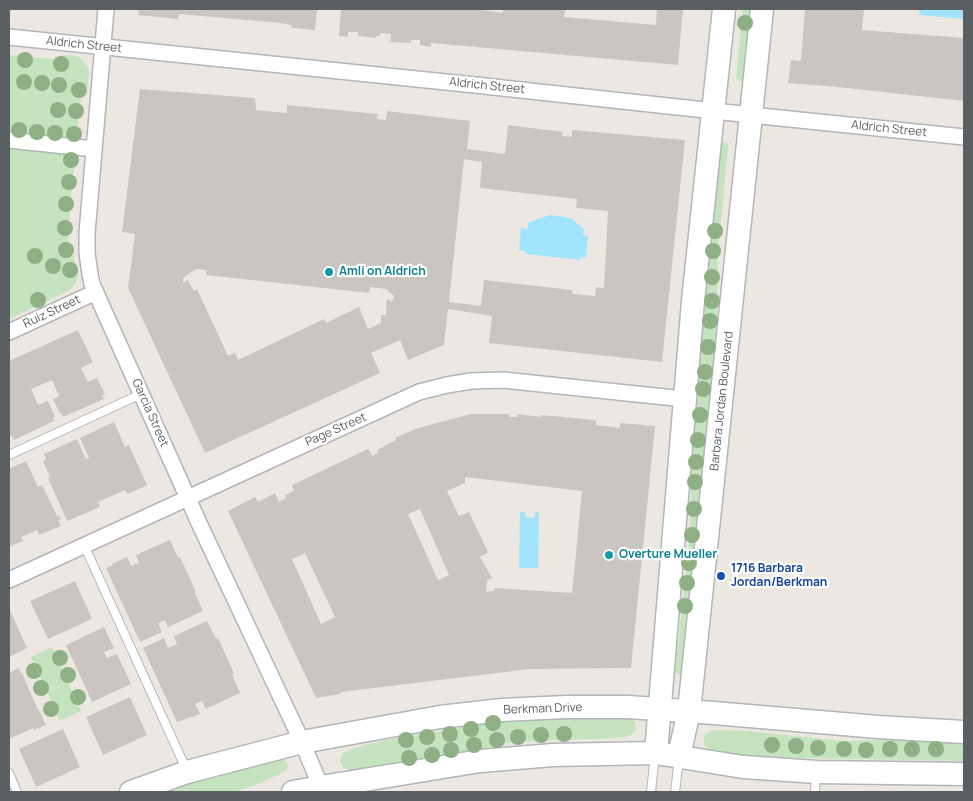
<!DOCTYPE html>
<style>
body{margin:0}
#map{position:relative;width:973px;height:801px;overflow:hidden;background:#ece8e1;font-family:Manrope,sans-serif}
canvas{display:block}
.frame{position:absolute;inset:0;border:10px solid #5a5f62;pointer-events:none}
</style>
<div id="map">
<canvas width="973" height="801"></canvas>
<div class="frame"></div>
</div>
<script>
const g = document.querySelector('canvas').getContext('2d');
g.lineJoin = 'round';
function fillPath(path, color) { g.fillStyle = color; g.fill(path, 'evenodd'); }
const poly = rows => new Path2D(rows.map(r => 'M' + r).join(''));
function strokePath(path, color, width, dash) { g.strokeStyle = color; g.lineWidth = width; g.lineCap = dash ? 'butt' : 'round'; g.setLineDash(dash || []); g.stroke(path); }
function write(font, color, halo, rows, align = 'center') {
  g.font = font + ' Manrope,sans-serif'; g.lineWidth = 4.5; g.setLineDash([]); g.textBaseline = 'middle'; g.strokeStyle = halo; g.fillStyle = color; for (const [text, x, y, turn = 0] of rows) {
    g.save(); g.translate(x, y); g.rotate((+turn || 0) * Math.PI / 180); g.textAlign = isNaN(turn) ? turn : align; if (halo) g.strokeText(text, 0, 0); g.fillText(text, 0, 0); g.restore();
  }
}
const green = poly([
 [743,9,750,9,743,78,742,81,739,81,736,77],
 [9,55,53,59,64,55,72,55,82,59,89,70,88,86,81,95,70,208,68,242,78,270,78,276,77,281,72,288,68,291,9,319],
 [725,142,728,144,728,147,718,253,717,337,682,671,681,674,678,674,675,672,689,543,691,505,690,462,693,418,721,146,722,143],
 [52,647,81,711,60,721,31,657],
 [631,717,635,722,636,729,634,733,631,735,625,737,602,739,552,740,508,743,488,747,448,757,353,771,346,769,343,767,340,761,341,757,344,752,367,744,409,736,456,729,481,722,505,718],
 [719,730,746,731,845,741,909,739,964,744,964,761,746,757,715,752,708,749,704,745,704,738,705,735,710,731],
 [280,759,283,759,287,763,288,767,285,771,261,783,235,792,154,792]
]);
const water = poly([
 [920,9,964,9,964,19,919,15],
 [550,215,565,217,572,219,584,229,583,235,588,236,586,258,580,257,580,260,526,254,526,251,519,250,521,228,528,229,528,223,535,220],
 [520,512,525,512,525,517,534,518,535,512,539,512,538,568,519,568]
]);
const building = poly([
 [139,9,317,9,315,30,292,28,291,25,281,23,179,14,178,19,138,15],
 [341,9,475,9,503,13,503,9,565,9,564,17,656,25,657,9,683,9,678,65,431,43,431,47,420,45,420,40,411,40,411,43,390,42,391,34,380,33,380,36,376,36,376,38,358,36,358,32,348,32,348,37,339,36],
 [805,9,864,9,862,30,964,38,964,101,838,87,788,83,791,60,801,61],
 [140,89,255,98,256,110,287,113,287,105,378,114,377,119,386,120,387,111,470,121,467,149,505,154,508,125,563,132,562,136,572,137,572,130,685,140,662,362,489,343,492,316,448,309,444,345,408,360,400,340,371,353,380,373,205,453,128,288,135,234,122,232],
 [464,159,482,162,480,188,577,199,576,208,608,211,604,288,596,287,595,296,573,294,572,290,484,280,481,306,449,302],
 [196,269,206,270,206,275,369,293,370,287,386,289,394,296,392,302,387,299,386,315,381,315,381,323,368,329,359,307,326,323,324,319,238,360,235,353,228,356,197,289,194,291,188,280,183,283,183,278],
 [78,330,93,362,81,368,88,382,97,378,105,394,102,395,104,399,63,417,61,413,60,414,53,399,59,396,52,380,31,389,38,405,48,401,55,417,53,417,54,421,14,440,12,436,10,437,9,434,9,361],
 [471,414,509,414,509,417,517,417,518,414,541,417,541,415,596,420,596,425,620,428,620,423,655,426,631,668,530,669,341,692,340,694,316,698,228,511,255,497,258,502,275,493,279,502,286,498,285,495,294,491,292,485,368,449,372,456,378,453,377,450,396,440,395,438,418,428],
 [465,477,582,491,572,593,495,588,494,591,486,592,487,580,492,578,480,557,488,552,469,512,459,516,447,491,465,483],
 [420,509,449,575,438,580,408,514],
 [305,553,335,617,321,624,292,559],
 [114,422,125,447,129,445,147,485,128,494,125,490,98,502,100,507,67,521,48,478,50,477,43,461,46,460,44,454,77,439,86,459,89,458,80,438],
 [26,461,38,487,42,485,57,516,59,515,61,519,58,520,61,526,39,535,37,530,21,537,23,541,9,547,9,469],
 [170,540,178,558,180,557,196,592,195,593,203,611,168,627,165,620,158,623,162,632,140,642,106,568,113,565,112,564,127,557,131,566,139,563,136,555],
 [75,581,92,619,48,639,30,601],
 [9,608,27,648,9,657],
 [207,621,216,639,218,638,234,673,232,674,240,693,206,709,202,701,195,704,200,714,177,722,143,648,164,638,168,648,177,644,174,636],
 [104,627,114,648,104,652,107,658,117,654,131,684,92,702,66,645],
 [19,668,21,673,22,673,38,710,39,710,46,725,34,730,33,728,9,739,9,673],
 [130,697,147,735,103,755,86,717],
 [63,729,80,767,36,787,19,749]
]);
const lane = poly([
 [9,455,141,394],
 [84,545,187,771],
 [9,773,17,792],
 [651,792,655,755],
 [675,792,679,759],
 [815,792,816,774]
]);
const street = poly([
 [106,9,87,233,87,253,90,274,92,284,199,523,302,742,321,787],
 [9,37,475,85,751,115,964,137],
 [9,140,94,149],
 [9,332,96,292],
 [9,580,419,392,447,385,471,381,503,380,684,399]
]);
const secondary = poly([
 [656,753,693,301,724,9],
 [679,756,689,711,762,9],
 [131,792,187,772,302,742,440,717,502,710,565,707,628,707,714,713,878,727,964,732],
 [293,792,321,787,480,761,553,755,656,753,743,767,817,772,964,774]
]);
const trees = [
 [745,23],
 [25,60],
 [61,64],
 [24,82],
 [42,83],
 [59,85],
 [79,90],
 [58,110],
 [76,111],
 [19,130],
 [37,132],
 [55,133],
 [74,134],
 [71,160],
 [69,182],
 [66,204],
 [65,228],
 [715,231],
 [66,250],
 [713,251],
 [35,256],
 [53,266],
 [70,270],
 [712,277],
 [38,300],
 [712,301],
 [710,321],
 [708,347],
 [705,372],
 [703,389],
 [700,415],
 [698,440],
 [696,462],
 [695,482],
 [694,509],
 [692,535],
 [689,563],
 [687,583],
 [685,606],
 [60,658],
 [34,671],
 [68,675],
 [41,688],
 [78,697],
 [51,709],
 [493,723],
 [471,729],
 [450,734],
 [564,734],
 [541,735],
 [427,737],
 [518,737],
 [406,740],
 [497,740],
 [474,745],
 [772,745],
 [796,746],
 [818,748],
 [844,749],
 [890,749],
 [912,749],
 [936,749],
 [451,750],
 [866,750],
 [432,755],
 [409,758]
];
const markers = [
 [329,272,5,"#0f9aa8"],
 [609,555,5,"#0f9aa8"],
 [721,576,5,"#1a4fb4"]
];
const streetNames = [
 ["Aldrich Street",84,45,6],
 ["Aldrich Street",487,86,6],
 ["Aldrich Street",889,129,6],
 ["Ruiz Street",52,312,-25],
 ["Barbara Jordan Boulevard",722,401,-84],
 ["Garcia Street",150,413,66],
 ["Page Street",336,430,-24],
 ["Berkman Drive",543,709,-2]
];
const cultureNames = [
 ["Amli on Aldrich",339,272],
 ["Overture Mueller",619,555]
];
const transitNames = [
 ["1716 Barbara",731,569],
 ["Jordan/Berkman",731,583]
];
fillPath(green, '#c5e3be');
fillPath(water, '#a2e4fc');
fillPath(building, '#cac5c1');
strokePath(lane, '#b2b5b9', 10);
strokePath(street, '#b2b5b9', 18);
strokePath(secondary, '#b1b6b9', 25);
strokePath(lane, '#fff', 8);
strokePath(street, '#fff', 15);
strokePath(secondary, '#fff', 22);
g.fillStyle = '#8eb084';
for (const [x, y] of trees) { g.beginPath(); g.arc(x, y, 8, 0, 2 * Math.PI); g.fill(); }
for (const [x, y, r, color] of markers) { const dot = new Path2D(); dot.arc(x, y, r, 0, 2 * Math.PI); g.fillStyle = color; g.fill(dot); strokePath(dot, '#fff', 2); }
write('12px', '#5a5f62', '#fff', streetNames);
write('bold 12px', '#0d838f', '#fff', cultureNames, 'left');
write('bold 12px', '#164399', '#fff', transitNames, 'left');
</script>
